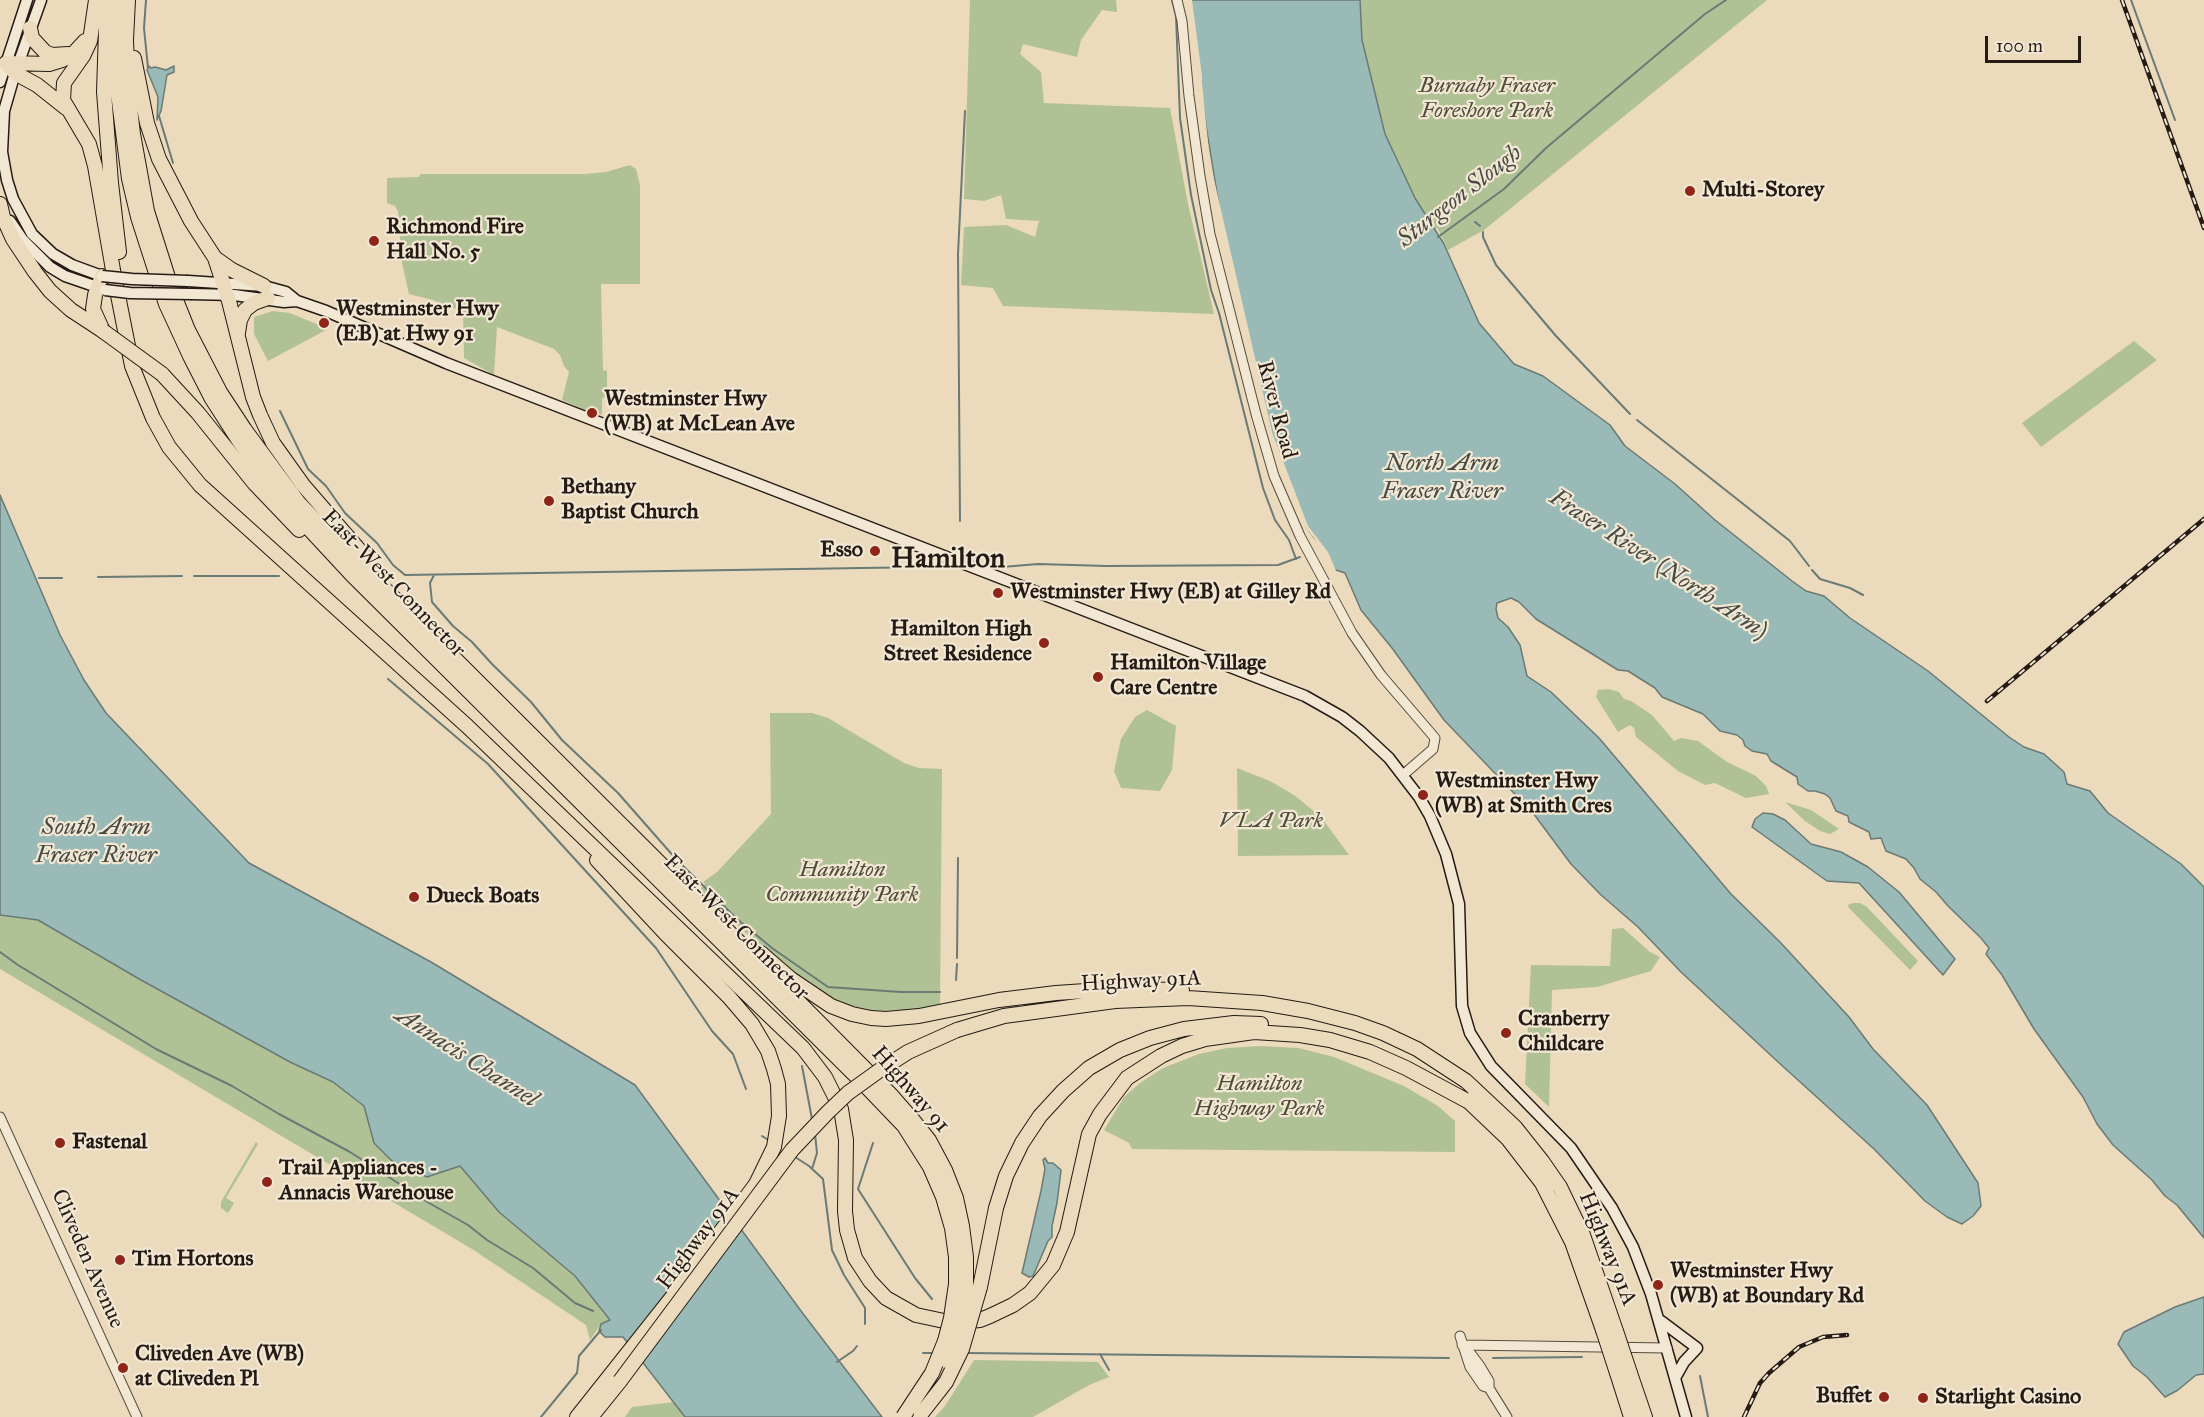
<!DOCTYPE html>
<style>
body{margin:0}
#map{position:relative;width:2204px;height:1417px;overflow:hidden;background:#ebdabc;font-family:"IM FELL Great Primer",serif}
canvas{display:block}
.scale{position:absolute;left:1985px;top:36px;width:96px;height:27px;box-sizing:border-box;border:3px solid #241b14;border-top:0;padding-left:8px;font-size:18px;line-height:21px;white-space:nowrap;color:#241b14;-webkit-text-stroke:4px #f2e7d3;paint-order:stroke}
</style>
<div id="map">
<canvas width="2204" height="1417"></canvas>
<div class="scale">100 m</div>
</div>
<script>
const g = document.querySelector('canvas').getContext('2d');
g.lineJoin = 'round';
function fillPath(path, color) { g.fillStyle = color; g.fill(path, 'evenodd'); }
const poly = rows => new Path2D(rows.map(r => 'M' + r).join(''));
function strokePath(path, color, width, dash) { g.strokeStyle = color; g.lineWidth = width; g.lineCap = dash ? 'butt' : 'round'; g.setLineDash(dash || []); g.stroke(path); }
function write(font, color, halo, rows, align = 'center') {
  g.font = font + ' "IM FELL Great Primer",serif'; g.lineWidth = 4.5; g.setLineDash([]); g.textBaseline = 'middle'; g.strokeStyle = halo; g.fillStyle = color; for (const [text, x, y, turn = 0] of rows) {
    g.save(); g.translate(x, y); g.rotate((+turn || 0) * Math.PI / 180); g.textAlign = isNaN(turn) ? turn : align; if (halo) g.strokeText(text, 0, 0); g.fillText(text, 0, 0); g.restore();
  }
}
const green = poly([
 [970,0,1116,0,1117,12,1102,10,1081,40,1077,57,1023,44,1020,54,1041,72,1044,103,1170,108,1188,204,1214,314,1003,306,993,288,961,285,964,227,1006,225,1035,237,1039,221,1006,219,1001,195,984,201,964,199],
 [1360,0,1767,0,1484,230,1448,250,1437,227,1435,231,1415,198,1385,134,1362,40],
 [630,165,636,169,640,185,640,284,601,284,603,370,607,371,607,397,602,398,602,415,588,409,585,410,562,400,569,372,564,366,560,355,554,349,497,327,494,375,464,358,463,312,433,300,409,294,402,263,398,212,395,206,387,203,387,178,419,177,420,174,585,174,606,172],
 [273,311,290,313,328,329,268,361,254,334,254,317],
 [2134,341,2157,360,2041,447,2022,423],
 [1609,689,1619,692,1624,699,1631,701,1652,715,1674,741,1681,738,1698,741,1727,762,1756,776,1766,786,1769,794,1746,798,1715,783,1705,785,1678,771,1651,749,1636,737,1634,728,1630,725,1618,732,1596,697,1598,690],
 [1147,710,1176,726,1172,770,1160,791,1121,788,1114,771,1121,739,1135,717],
 [770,713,812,713,828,718,904,763,919,768,942,769,940,1007,902,1013,868,1012,836,1003,814,990,764,950,700,890,705,884,703,882,717,872,771,814],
 [1237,768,1270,781,1294,795,1321,817,1349,855,1238,856],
 [1785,802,1811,810,1839,829,1830,834,1820,831,1805,821],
 [0,875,351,1075,452,1158,491,1185,575,1276,610,1321,601,1324,590,1340,586,1325,472,1249,0,969],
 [1853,903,1860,903,1867,907,1918,961,1910,970,1849,908,1848,905],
 [1623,928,1650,952,1660,957,1651,971,1597,987,1552,990,1549,1107,1525,1084,1531,965,1610,966,1612,929],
 [1260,1046,1299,1048,1334,1057,1404,1086,1438,1106,1455,1121,1455,1152,1132,1149,1129,1143,1104,1130,1124,1097,1140,1083,1163,1068,1199,1054,1227,1048],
 [256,1142,258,1144,226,1198,234,1203,228,1213,221,1208,221,1202],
 [974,1360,1098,1362,1109,1377,1089,1385,1033,1417,935,1417,945,1406],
 [674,1402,685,1417,625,1417,632,1407]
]);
const water = poly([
 [1189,0,1360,0,1362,40,1385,134,1415,198,1444,244,1479,323,1514,364,1543,376,1610,425,1625,446,1675,484,1715,520,1792,581,1806,591,1824,596,1850,618,1928,671,2009,737,2024,747,2044,754,2064,772,2067,784,2090,791,2108,813,2181,864,2204,887,2204,1238,2177,1205,2165,1196,2152,1180,2113,1145,2097,1124,2083,1097,2034,1029,2002,975,1986,954,1989,948,1981,938,1948,906,1936,892,1920,879,1914,868,1906,859,1886,851,1881,838,1871,839,1869,832,1849,822,1848,816,1836,811,1830,798,1825,794,1815,791,1808,791,1798,784,1797,777,1771,761,1767,754,1752,751,1745,746,1743,740,1737,735,1720,731,1703,714,1662,697,1655,688,1628,671,1618,670,1536,619,1519,602,1511,598,1497,603,1496,609,1498,618,1508,627,1520,645,1527,676,1551,692,1599,738,1731,894,1780,942,1849,1017,1873,1049,1927,1105,1978,1183,1981,1206,1973,1216,1962,1224,1947,1217,1925,1201,1874,1149,1777,1061,1681,972,1638,927,1601,895,1571,864,1533,813,1444,720,1392,648,1361,610,1345,573,1333,569,1326,553,1306,527,1267,424,1228,260,1207,132,1189,0],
 [149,66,151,68,155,67,166,70,174,66,174,72,167,75,161,111,157,120,158,97,147,70,149,66],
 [0,495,60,635,84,680,106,713,249,863,431,962,635,1085,804,1315,882,1417,685,1417,623,1337,605,1337,599,1331,601,1324,610,1320,575,1276,499,1212,460,1166,427,1177,392,1161,374,1143,364,1106,333,1082,290,1062,141,980,38,920,0,915,0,495],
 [1763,813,1773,814,1785,820,1811,844,1841,852,1868,867,1899,892,1955,959,1943,975,1859,883,1827,881,1752,827,1755,819,1763,813],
 [1045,1158,1048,1163,1053,1163,1061,1170,1057,1203,1052,1226,1052,1237,1048,1241,1033,1276,1029,1277,1022,1273,1041,1191,1045,1169,1043,1160,1045,1158],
 [2204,1297,2204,1374,2196,1375,2178,1390,2165,1397,2147,1377,2133,1366,2118,1344,2124,1332,2175,1307,2204,1297]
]);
const pier = poly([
 [1186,0,1192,0,1202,76,1202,83,1210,162,1272,432,1308,526,1328,552,1337,573,1331,571,1314,538,1304,526,1297,513,1286,487,1262,414,1225,261,1204,132]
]);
const stream = poly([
 [146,0,144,28,148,68],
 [1172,0,1176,16,1180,118,1191,195,1211,290,1219,313,1263,488,1275,520,1289,540,1296,559],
 [2131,0,2175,120],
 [159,116,173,163],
 [1475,222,1480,226],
 [1483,232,1483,237,1496,265,1556,336,1630,414],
 [1438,237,1504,189,1546,148,1705,14,1726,0],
 [280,411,308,469,326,486,345,513,377,543,393,565,405,575,928,567],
 [1637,420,1790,541,1809,566],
 [960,521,958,254,965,111],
 [1002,567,1038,564,1107,566,1278,565,1300,557],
 [1812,570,1820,579,1850,588,1863,595],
 [434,575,430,583,432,602,453,626,472,642,492,664,531,702,562,740,618,793,676,859,737,919,772,948,828,987,901,992,940,992],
 [194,576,279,576],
 [98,577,182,576],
 [39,578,62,578],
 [388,679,488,764,656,948,712,1031,733,1054,746,1089],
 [0,952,18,965,156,1049,232,1086,279,1114,350,1152,429,1203,468,1225,487,1240,533,1268,575,1303,593,1311],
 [957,958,958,858],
 [956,980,957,964],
 [802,1066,812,1119],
 [762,1136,770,1141],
 [873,1143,858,1189,915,1278,932,1299],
 [795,1157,809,1166,823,1179,832,1250,844,1275,865,1308,865,1324],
 [812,1169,817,1153,815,1134],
 [923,1353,936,1353],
 [966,1353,1449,1358],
 [1100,1354,1109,1370],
 [1493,1358,1582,1357],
 [837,1362,853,1351,857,1346],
 [1700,1376,1708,1417],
 [541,1417,577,1373,579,1356,601,1330]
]);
const tertiary = poly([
 [1177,0,1182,21,1189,96,1200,176,1210,234,1256,414,1274,476,1300,536,1352,633,1381,675,1435,738,1433,749,1403,775],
 [0,1117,137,1417],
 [1460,1336,1470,1367,1483,1386,1489,1388],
 [1462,1345,1667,1348],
 [1462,1345,1471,1354,1480,1366,1489,1381,1489,1388,1507,1417]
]);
const secondary = poly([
 [41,0,15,73,4,111,2,152,7,180,13,199,32,234,53,254,72,265,102,276],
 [0,82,27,0],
 [10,221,23,240,50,267,65,276,103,289],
 [188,281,264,286,286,292,297,301,326,311,446,363,1305,696,1342,717,1360,731,1389,758,1419,797,1430,816,1446,854,1459,904,1462,1006,1470,1033,1491,1066,1571,1148,1612,1208,1633,1247,1651,1294,1686,1417],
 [192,294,234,295,284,302,297,301],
 [1661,1321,1697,1348,1684,1362,1675,1378]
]);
const motorway = poly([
 [96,0,90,41,83,56,64,83,63,100,89,144,95,166,113,270,132,366,153,418,169,447,200,485,467,726,803,1048,825,1077,841,1109,846,1140,845,1211,847,1230,855,1258,870,1281,886,1298,916,1315,944,1321,957,1322,980,1320,990,1316,1013,1305,1030,1293,1053,1265,1067,1232,1089,1134,1100,1114,1127,1078,1161,1056,1182,1046,1205,1039,1254,1032,1300,1035,1330,1040,1370,1052,1406,1068,1473,1104],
 [107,0,104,92,111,183,119,252],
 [116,0,117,85,129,179,138,217,166,304,190,356,212,399,239,441,288,506,352,575,857,1077,904,1126,930,1167,943,1197,952,1228,956,1257,956,1284],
 [128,0,126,40,128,90,133,134,147,211,172,290,188,330,220,392,245,430,298,502,348,555,390,594,776,979,892,1096,913,1120,929,1140,945,1170,956,1198,962,1226,966,1257,966,1285],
 [30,28,32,38,45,52,52,55,68,54],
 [134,58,147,123,159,159,191,221,215,258,229,301,253,397,260,415,273,443,303,485,361,552,375,572],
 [6,63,49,64,62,60,73,54,85,41],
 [6,63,15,73,37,85,66,108],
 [0,204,3,217,13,239,35,272,50,291,71,310,103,331],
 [215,258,232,270,264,286],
 [102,276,95,295,93,309,103,331],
 [238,333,240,320,245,310,254,303,268,298],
 [162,374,198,413,255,484,299,530],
 [761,953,791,979,831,1006,852,1014,871,1018,886,1019,919,1016,999,1000,1056,993,1115,989,1182,990],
 [957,1030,1004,1016,1115,1001,1188,998,1262,1003,1308,1011,1355,1023,1383,1033,1417,1049,1466,1081,1515,1127,1542,1161,1560,1187,1583,1235,1616,1331],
 [1467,1100,1508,1139,1542,1183,1572,1242,1603,1330],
 [980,1287,996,1208,1006,1176,1022,1143,1040,1116,1063,1091,1089,1068,1120,1050,1150,1038,1184,1029,1234,1023,1261,1024],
 [1617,1373,1631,1417],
 [1630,1373,1645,1417],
 [577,1417,673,1296,756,1184,774,1147,779,1116,778,1084,774,1069,768,1051,752,1024,729,997,665,933,597,860],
 [591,1417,620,1381]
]);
const rail = poly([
 [2122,0,2204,228],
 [1987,701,2204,519],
 [1744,1417,1760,1383,1769,1373,1799,1347,1823,1337,1847,1335]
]);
const secondaryBridge = poly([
 [102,276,132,279,188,281],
 [105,290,130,293,192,294]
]);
const motorwayBridge = poly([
 [103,331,162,374],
 [1603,1330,1617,1373],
 [1616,1331,1630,1373],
 [947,1361,959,1324,966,1285],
 [620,1381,792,1150,828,1112,848,1093,880,1070,908,1052,957,1030],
 [921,1414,946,1382,962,1349,980,1287],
 [903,1417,932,1373,945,1341,951,1318,956,1284]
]);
const markers = [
 [1690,191,6,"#8f2418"],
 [374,241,6,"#8f2418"],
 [324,323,6,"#8f2418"],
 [592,413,6,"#8f2418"],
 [549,501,6,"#8f2418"],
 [875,551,6,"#8f2418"],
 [998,593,6,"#8f2418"],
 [1044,643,6,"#8f2418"],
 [1098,677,6,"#8f2418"],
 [1423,795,6,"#8f2418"],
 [414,897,6,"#8f2418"],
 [1506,1033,6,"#8f2418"],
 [60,1143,6,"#8f2418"],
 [267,1182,6,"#8f2418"],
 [120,1260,6,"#8f2418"],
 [1658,1285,6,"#8f2418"],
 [123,1368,6,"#8f2418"],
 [1884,1397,6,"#8f2418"],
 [1923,1398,6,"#8f2418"]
];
const parkNames = [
 ["Burnaby Fraser",1487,87],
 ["Foreshore Park",1487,112],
 ["VLA Park",1271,822],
 ["Hamilton",842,871],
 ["Community Park",842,896],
 ["Hamilton",1259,1085],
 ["Highway Park",1259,1110]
];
const poiNames = [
 ["Multi-Storey",1702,191],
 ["Richmond Fire",386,228],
 ["Hall No. 5",386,253],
 ["Westminster Hwy",336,310],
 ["(EB) at Hwy 91",336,335],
 ["Westminster Hwy",604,400],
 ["(WB) at McLean Ave",604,425],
 ["Bethany",561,488],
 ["Baptist Church",561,513],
 ["Esso",863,551,"right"],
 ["Westminster Hwy (EB) at Gilley Rd",1010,593],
 ["Hamilton High",1032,630,"right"],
 ["Street Residence",1032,655,"right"],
 ["Hamilton Village",1110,664],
 ["Care Centre",1110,689],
 ["Westminster Hwy",1435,782],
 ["(WB) at Smith Cres",1435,807],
 ["Dueck Boats",426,897],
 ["Cranberry",1518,1020],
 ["Childcare",1518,1045],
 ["Fastenal",72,1143],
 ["Trail Appliances -",279,1169],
 ["Annacis Warehouse",279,1194],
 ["Tim Hortons",132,1260],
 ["Westminster Hwy",1670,1272],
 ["(WB) at Boundary Rd",1670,1297],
 ["Cliveden Ave (WB)",135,1355],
 ["at Cliveden Pl",135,1380],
 ["Buffet",1872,1397,"right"],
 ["Starlight Casino",1935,1398]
];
const streetNames = [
 ["River Road",1276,410,75],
 ["East-West Connector",393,584,46],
 ["East-West Connector",736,928,45],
 ["Highway 91A",1141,982,-3],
 ["Highway 91",910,1090,49],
 ["Highway 91A",699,1239,-53],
 ["Highway 91A",1607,1249,68],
 ["Cliveden Avenue",87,1259,66]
];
const waterNames = [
 ["Sturgeon Slough",1460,197,-38],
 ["North Arm",1442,464],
 ["Fraser River",1442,492],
 ["Fraser River (North Arm)",1658,565,33],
 ["South Arm",96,828],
 ["Fraser River",96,856],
 ["Annacis Channel",466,1058,33]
];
const districtNames = [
 ["Hamilton",948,560]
];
fillPath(green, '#b1c196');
fillPath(water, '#99bab6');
strokePath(water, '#6a7a75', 1.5);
fillPath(pier, '#ebdabc');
strokePath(stream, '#6a7a75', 2);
strokePath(tertiary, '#564b3e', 11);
strokePath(secondary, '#241b14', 13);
strokePath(motorway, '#241b14', 16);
strokePath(tertiary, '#f2e7d3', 9);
strokePath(secondary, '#f2e7d3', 10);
strokePath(motorway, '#ebdabc', 14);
strokePath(rail, '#241b14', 4.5);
strokePath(rail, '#f2e7d3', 2, [7]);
strokePath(secondaryBridge, '#241b14', 13, []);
strokePath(motorwayBridge, '#241b14', 16, []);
strokePath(secondaryBridge, '#f2e7d3', 10);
strokePath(motorwayBridge, '#ebdabc', 14);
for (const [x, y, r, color] of markers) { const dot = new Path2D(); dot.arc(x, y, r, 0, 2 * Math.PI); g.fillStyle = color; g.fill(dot); strokePath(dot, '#f2e7d3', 2); }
write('italic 22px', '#4e4d3b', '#f2e7d3', parkNames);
write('bold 22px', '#241b14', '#f2e7d3', poiNames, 'left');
write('22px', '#241b14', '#f2e7d3', streetNames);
write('italic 24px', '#474b45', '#f2e7d3', waterNames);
write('bold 28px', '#241b14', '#f2e7d3', districtNames);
</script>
